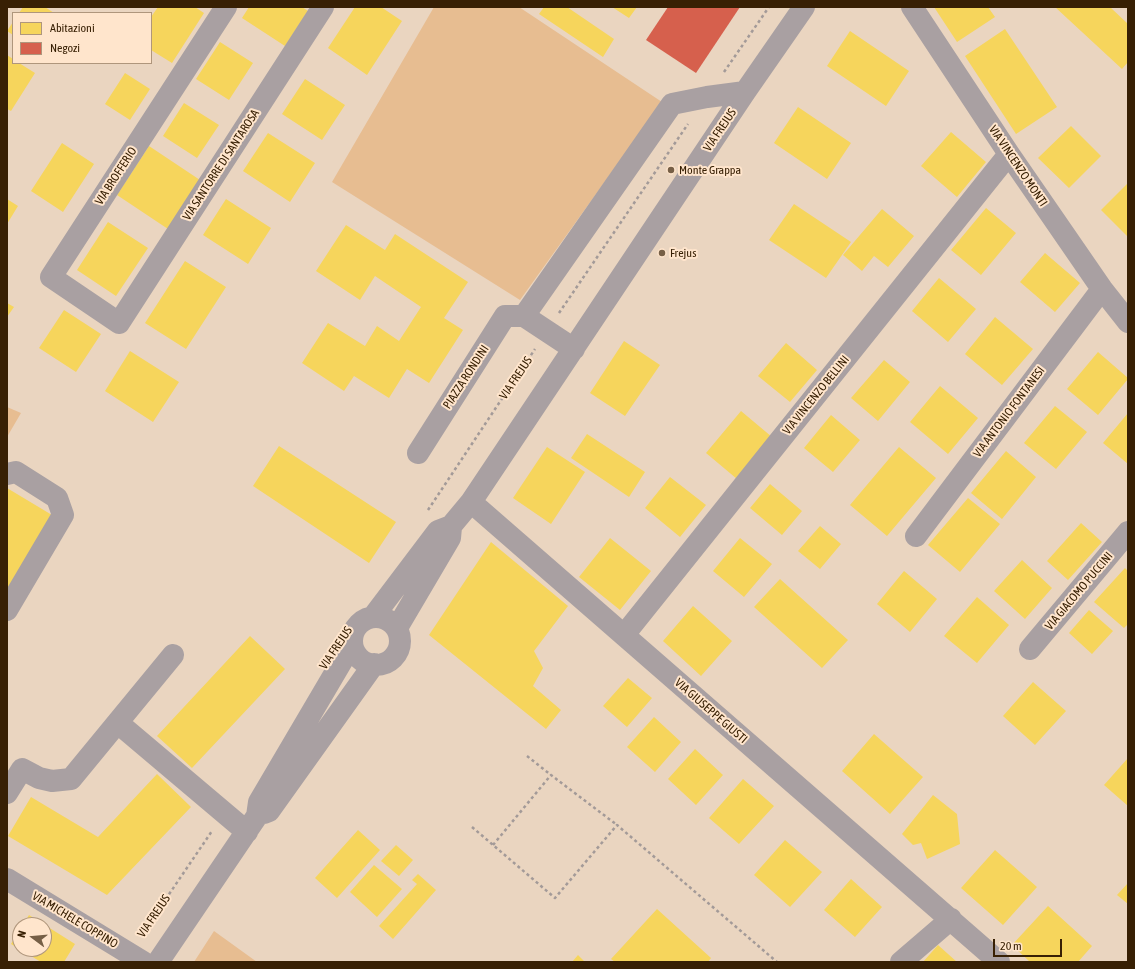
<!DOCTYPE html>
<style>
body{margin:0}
#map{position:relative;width:1135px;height:969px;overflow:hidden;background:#ead5c0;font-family:"Asap Condensed",sans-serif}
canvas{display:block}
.frame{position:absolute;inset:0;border:8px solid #382004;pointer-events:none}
.legend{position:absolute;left:12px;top:12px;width:140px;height:52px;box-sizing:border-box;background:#ffe5cc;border:1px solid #af967c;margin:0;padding:5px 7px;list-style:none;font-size:12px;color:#382004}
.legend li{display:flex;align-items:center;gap:8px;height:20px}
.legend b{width:20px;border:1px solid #af967c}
.north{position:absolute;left:12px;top:917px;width:40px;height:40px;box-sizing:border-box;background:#ffe5cc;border:1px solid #af967c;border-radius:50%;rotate:286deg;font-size:11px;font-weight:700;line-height:16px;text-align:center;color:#382004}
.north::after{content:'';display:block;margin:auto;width:14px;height:18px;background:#765f46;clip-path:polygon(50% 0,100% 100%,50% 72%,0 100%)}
.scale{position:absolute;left:993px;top:939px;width:69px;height:18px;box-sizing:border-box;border:2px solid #382004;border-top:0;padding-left:5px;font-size:12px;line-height:14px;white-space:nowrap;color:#382004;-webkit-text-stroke:3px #ffe5cc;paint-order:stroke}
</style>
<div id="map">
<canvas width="1135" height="969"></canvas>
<div class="frame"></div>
<ul class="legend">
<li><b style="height:11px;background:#f6d55c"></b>Abitazioni</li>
<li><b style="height:11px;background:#d6604d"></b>Negozi</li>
</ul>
<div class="north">N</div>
<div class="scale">20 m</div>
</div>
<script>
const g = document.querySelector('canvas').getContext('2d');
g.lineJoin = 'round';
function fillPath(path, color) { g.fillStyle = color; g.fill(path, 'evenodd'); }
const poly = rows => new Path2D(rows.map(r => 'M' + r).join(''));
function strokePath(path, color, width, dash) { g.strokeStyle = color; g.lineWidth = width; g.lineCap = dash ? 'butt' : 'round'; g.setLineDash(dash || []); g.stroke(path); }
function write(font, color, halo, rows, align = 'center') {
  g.font = font + ' "Asap Condensed",sans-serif'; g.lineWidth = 4; g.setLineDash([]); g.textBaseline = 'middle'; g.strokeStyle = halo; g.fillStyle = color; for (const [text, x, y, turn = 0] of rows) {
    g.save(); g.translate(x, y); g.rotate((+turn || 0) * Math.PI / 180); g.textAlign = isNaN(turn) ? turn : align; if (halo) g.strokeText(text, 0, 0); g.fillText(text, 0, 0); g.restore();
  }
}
const green = poly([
 [434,7,519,7,662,102,520,300,332,182],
 [7,407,21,413,7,437],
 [214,931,257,962,194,962]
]);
const homes = poly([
 [23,7,45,7,54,13,19,13],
 [158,7,195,7,204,13,172,63,151,50,151,17],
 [249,7,302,7,308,11,285,46,242,18],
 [355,7,381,7,402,21,367,75,328,48],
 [544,7,567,7,614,39,603,57,539,14],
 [612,7,637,7,629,18],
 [934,7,988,7,995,17,957,42],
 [1055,7,1110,7,1128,24,1128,62,1122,69],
 [13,22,13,35,7,31],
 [1005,29,1057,107,1016,134,965,56],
 [850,31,909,71,886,106,827,66],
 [220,42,253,63,229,100,196,79],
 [7,55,13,59,13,63,19,63,35,73,11,111,7,109],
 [125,73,150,89,130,120,105,104],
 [305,79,345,105,322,140,282,114],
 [184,103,219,125,197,158,163,136],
 [798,107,851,143,827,179,774,143],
 [1071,126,1101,156,1069,188,1038,158],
 [951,132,986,162,957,197,921,166],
 [268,133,315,163,290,202,243,171],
 [62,143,94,164,63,212,31,191],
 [149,146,203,182,171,231,117,195],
 [1128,183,1128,237,1101,210],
 [7,199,18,206,7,224],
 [226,199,271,228,248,264,203,235],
 [794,204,851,242,826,278,769,240],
 [986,208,1016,233,981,275,951,250],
 [882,209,914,236,888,267,874,256,862,271,843,255],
 [108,222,148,248,116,296,77,270],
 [346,225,385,250,395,234,468,282,444,318,463,330,429,383,407,369,389,398,354,376,344,391,302,363,328,323,365,346,377,326,399,341,421,307,375,276,360,300,316,271],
 [1045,253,1080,283,1055,312,1020,282],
 [185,261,226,287,186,349,145,323],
 [939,278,976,309,948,342,912,311],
 [7,303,14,307,7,317],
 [64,310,101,334,76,372,39,348],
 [995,317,1033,349,1002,385,965,354],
 [624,341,660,365,625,416,590,393],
 [786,343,817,370,790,402,758,376],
 [130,351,179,382,153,422,105,391],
 [1098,352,1128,378,1128,379,1098,415,1067,389],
 [884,360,910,382,878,421,851,398],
 [940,386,978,418,948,454,910,422],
 [1055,406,1087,432,1056,469,1024,443],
 [741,411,772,437,737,479,706,453],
 [1128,413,1128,464,1103,443],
 [831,415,860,440,833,472,804,448],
 [587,434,645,472,629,497,571,458],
 [279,446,396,522,369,563,253,486],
 [547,447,585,472,551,524,513,498],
 [899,447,936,478,887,536,850,505],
 [1006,451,1036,477,1002,519,971,493],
 [670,477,706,505,680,537,645,508],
 [770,484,802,511,782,535,750,508],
 [7,488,57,518,7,602],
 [968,498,1000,524,960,572,928,545],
 [1081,523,1102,542,1068,580,1047,561],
 [820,526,841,544,820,569,798,551],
 [610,538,651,571,620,610,579,577],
 [740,538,772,564,744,597,713,571],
 [491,542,568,606,534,651,543,668,533,686,561,710,546,729,429,635],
 [1022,560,1052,588,1025,619,994,591],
 [1125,568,1128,571,1128,624,1124,628,1094,602],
 [904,571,937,599,910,632,877,604],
 [780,579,848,640,822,668,754,607],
 [977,597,1009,625,977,663,944,636],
 [693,606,732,641,701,676,663,641],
 [1089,610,1113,631,1092,654,1069,633],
 [250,636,285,669,192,768,157,736],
 [628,678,652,698,627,727,603,706],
 [1033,682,1066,711,1035,745,1003,716],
 [654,717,681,742,655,772,627,747],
 [874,734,923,777,890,814,842,771],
 [695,749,723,775,696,805,668,779],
 [1128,758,1128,806,1104,785],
 [157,774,191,807,107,895,8,836,31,797,98,837],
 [743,779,774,806,739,844,709,818],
 [933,795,957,814,960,844,927,859,921,843,913,845,902,834],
 [358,830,380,850,337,898,315,878],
 [785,840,822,872,790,907,754,875],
 [396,845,413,860,399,876,381,861],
 [995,850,1037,887,1003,925,961,888],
 [374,865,402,889,377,917,350,892],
 [418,874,436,890,393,939,379,926,417,884,412,880],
 [851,879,882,907,855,937,824,910],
 [1128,883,1128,904,1117,895],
 [1048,906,1092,946,1078,962,1030,962,1012,945],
 [657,909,711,958,708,962,615,962,611,959],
 [29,915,75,944,64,962,41,962,11,944,20,929,20,949,44,949,44,925,23,925],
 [938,945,957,962,923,962],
 [578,955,585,962,572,962]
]);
const shops = poly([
 [668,7,740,7,696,73,646,40]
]);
const path = poly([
 [724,72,769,7],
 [559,313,688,124],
 [428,510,535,349],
 [527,756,551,775],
 [472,827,555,898,617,825,777,962],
 [493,845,551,775,617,825],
 [142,934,212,831]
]);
const minor = poly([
 [226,7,51,277,119,323,323,7],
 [912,7,1009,154,1102,289,1128,322],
 [524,316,672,104,707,97,745,92],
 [524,316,574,349],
 [418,453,505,316,524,316],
 [7,474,16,472,57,498,63,515,7,610],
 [471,502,999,962],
 [916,536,1102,289],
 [373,617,438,531,451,526,471,502,745,92,804,7],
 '352 641a24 24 0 1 1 48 0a24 24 0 1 1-48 0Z',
 [397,628,450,538,451,527],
 [624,635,1009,154],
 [1030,649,1128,532],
 [118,723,247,832],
 [7,793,22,769,39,778,52,781,71,779,173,655],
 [264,813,269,811,374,664],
 [7,879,143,962],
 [158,962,257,816,259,802,352,644],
 [901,962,951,919]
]);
const markers = [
 [671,170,4,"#765f46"],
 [662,253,4,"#765f46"]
];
const streetNames = [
 ["VIA FREJUS",720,130,-56],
 ["VIA SANTORRE DI SANTAROSA",221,165,-57],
 ["VIA VINCENZO MONTI",1018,166,56],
 ["VIA BROFFERIO",116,176,-57],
 ["PIAZZA RONDINI",466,377,-57],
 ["VIA FREJUS",516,378,-56],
 ["VIA VINCENZO BELLINI",816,395,-51],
 ["VIA ANTONIO FONTANESI",1009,412,-53],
 ["VIA GIACOMO PUCCINI",1079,591,-50],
 ["VIA FREJUS",336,648,-56],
 ["VIA GIUSEPPE GIUSTI",711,711,41],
 ["VIA FREJUS",154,916,-56],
 ["VIA MICHELE COPPINO",75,920,31]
];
const poiNames = [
 ["Monte Grappa",679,170],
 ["Frejus",670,253]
];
fillPath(green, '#e7bd91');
fillPath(homes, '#f6d55c');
fillPath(shops, '#d6604d');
strokePath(path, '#a39a98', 2.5, [3, 3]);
strokePath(minor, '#a9a0a2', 22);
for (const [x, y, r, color] of markers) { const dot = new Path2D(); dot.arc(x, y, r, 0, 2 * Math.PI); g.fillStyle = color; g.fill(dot); strokePath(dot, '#ffe5cc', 1.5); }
write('12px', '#382004', '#ffe5cc', streetNames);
write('12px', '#382004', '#ffe5cc', poiNames, 'left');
</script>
